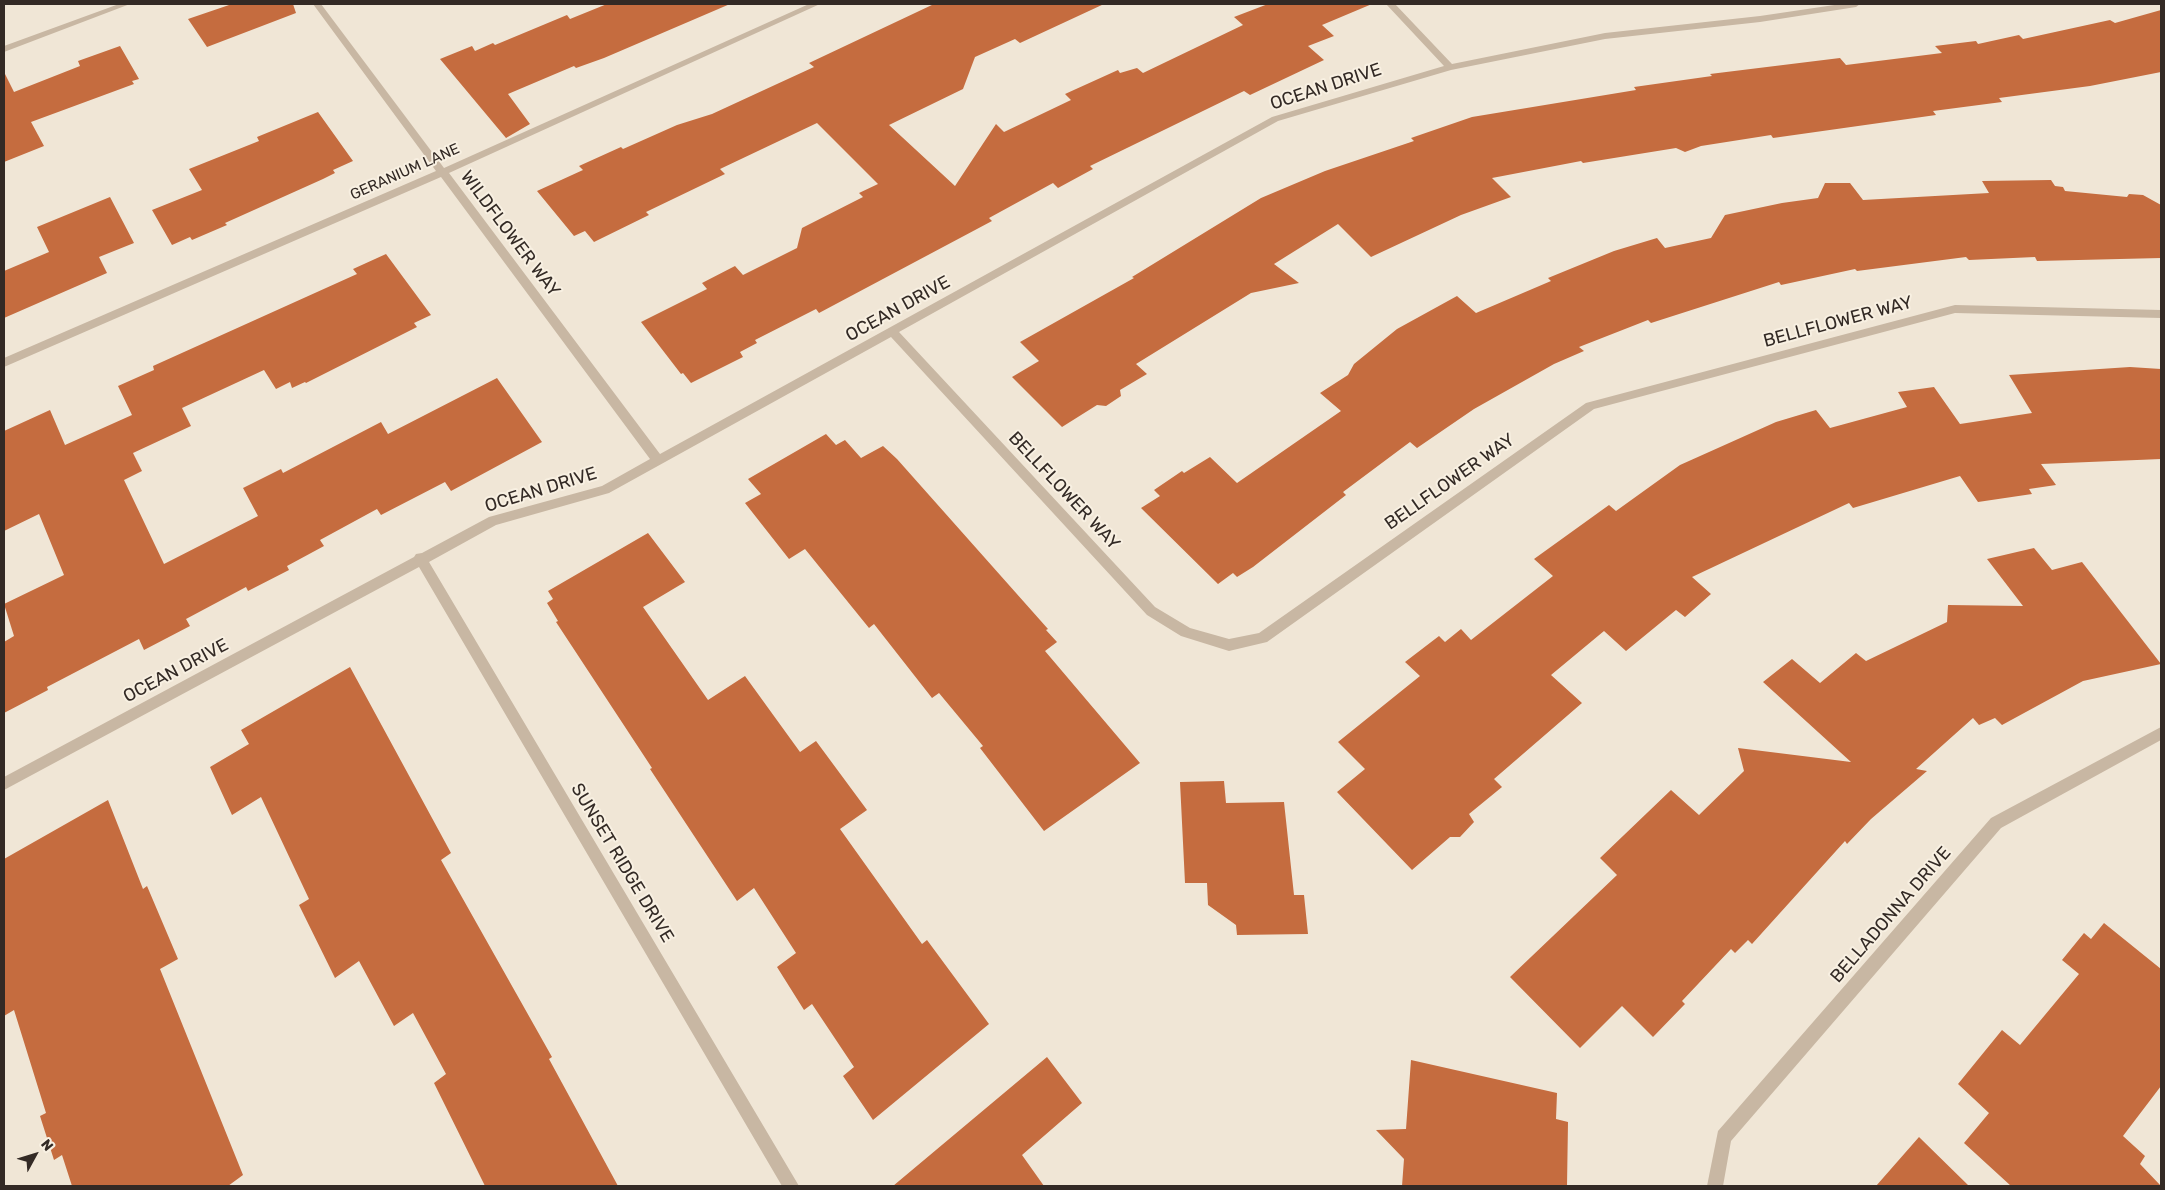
<!DOCTYPE html>
<style>
body{margin:0}
#map{position:relative;width:2165px;height:1190px;overflow:hidden;background:#f0e6d6;font-family:Rubik,sans-serif}
canvas{display:block}
.frame{position:absolute;inset:0;border:5px solid #332a25;pointer-events:none}
.north{position:absolute;left:10px;top:1130px;width:50px;height:50px;-webkit-text-stroke:4px #f8f0e2;paint-order:stroke;rotate:51deg;font-size:14px;font-weight:700;line-height:20px;text-align:center;color:#332a25}
.north::after{content:'';display:block;margin:auto;width:18px;height:22px;background:#332a25;clip-path:polygon(50% 0,100% 100%,50% 72%,0 100%)}
</style>
<div id="map">
<canvas width="2165" height="1190"></canvas>
<div class="frame"></div>
<div class="north">N</div>
</div>
<script>
const g = document.querySelector('canvas').getContext('2d');
g.lineJoin = 'round';
function fillPath(path, color) { g.fillStyle = color; g.fill(path, 'evenodd'); }
const poly = rows => new Path2D(rows.map(r => 'M' + r).join(''));
function write(font, color, halo, rows, align = 'center') {
  g.font = font + ' Rubik,sans-serif'; g.lineWidth = 4; g.setLineDash([]); g.textBaseline = 'middle'; g.strokeStyle = halo; g.fillStyle = color; for (const [text, x, y, turn = 0] of rows) {
    g.save(); g.translate(x, y); g.rotate((+turn || 0) * Math.PI / 180); g.textAlign = isNaN(turn) ? turn : align; if (halo) g.strokeText(text, 0, 0); g.fillText(text, 0, 0); g.restore();
  }
}
const building = poly([
 [232,4,293,4,296,13,207,47,188,19],
 [607,4,730,4,604,58,576,68,574,66,508,94,530,124,506,138,440,59,472,46,475,51,493,43,495,45,567,15,570,19],
 [934,4,1104,4,1020,43,1015,39,975,57,963,89,889,125,955,186,996,124,1004,132,1071,100,1065,94,1118,70,1120,73,1137,68,1143,73,1243,25,1234,17,1268,4,1372,4,1322,25,1334,36,1308,46,1324,60,1250,95,1244,91,1090,166,1093,169,1058,188,1053,183,989,218,992,221,819,313,816,309,755,340,757,343,740,352,743,357,691,383,683,373,681,374,641,322,707,289,702,283,735,266,743,275,797,248,802,228,863,197,859,193,878,184,817,123,720,169,725,174,646,212,649,215,594,242,585,231,574,236,537,191,583,170,579,166,621,147,623,149,677,125,712,114,777,84,814,67,809,63],
 [2161,10,2161,72,2090,86,1999,98,2002,102,1933,111,1936,115,1773,138,1771,135,1701,146,1685,152,1676,148,1583,163,1581,161,1492,178,1511,197,1461,215,1371,257,1338,224,1274,264,1299,283,1251,293,1136,364,1147,374,1120,390,1121,396,1106,406,1097,405,1062,427,1012,377,1039,361,1020,342,1134,278,1132,277,1261,198,1325,171,1414,141,1411,138,1472,117,1636,90,1634,87,1712,76,1710,74,1840,58,1846,65,1942,53,1935,46,1976,41,1978,44,2019,35,2023,39,2110,20,2115,23],
 [120,46,139,79,132,81,134,84,31,122,44,146,4,162,4,72,14,92,80,66,78,61],
 [318,112,353,161,333,170,335,173,323,179,225,223,227,225,192,240,190,237,172,245,152,210,202,190,189,169,259,141,257,137],
 [2051,180,2055,186,2063,187,2065,191,2127,197,2129,194,2143,195,2161,205,2161,258,2037,261,2035,257,1969,260,1966,257,1857,271,1855,269,1781,285,1779,282,1651,323,1648,320,1579,347,1584,351,1554,364,1474,409,1417,448,1410,442,1343,492,1346,495,1253,567,1237,577,1233,573,1218,584,1141,508,1160,496,1154,490,1182,471,1184,473,1210,457,1237,483,1341,411,1320,393,1348,375,1354,364,1397,329,1457,296,1476,313,1551,281,1548,278,1614,251,1657,238,1665,248,1711,238,1725,215,1782,203,1818,198,1825,183,1850,183,1863,200,1989,193,1982,181],
 [110,197,134,243,99,257,107,273,4,318,4,271,49,252,37,227],
 [386,254,431,315,414,323,417,327,306,383,305,382,292,388,290,382,276,389,264,370,182,408,191,426,133,453,142,471,124,480,164,564,258,516,243,488,281,469,283,473,381,422,388,434,497,378,542,442,451,491,445,482,381,515,377,509,320,540,324,546,287,566,289,570,248,591,246,587,186,619,190,626,144,650,139,639,47,687,48,690,4,713,4,642,14,636,4,604,64,575,39,514,4,531,4,431,50,410,65,445,132,415,118,386,154,370,153,366,357,274,353,269],
 [2130,367,2161,369,2161,459,2041,464,2056,485,2029,489,2032,494,1978,502,1960,476,1853,508,1849,503,1692,577,1711,594,1685,617,1676,610,1626,651,1604,631,1551,675,1582,703,1494,779,1502,787,1469,814,1474,822,1460,837,1450,837,1412,870,1337,792,1365,769,1338,742,1420,676,1405,662,1439,636,1445,642,1461,629,1471,640,1553,576,1534,559,1609,505,1616,511,1680,465,1776,422,1816,410,1830,428,1907,407,1898,392,1934,387,1960,424,2032,413,2009,375],
 [826,434,836,445,845,440,861,458,883,446,897,459,1048,629,1046,630,1057,642,1045,651,1140,763,1044,831,980,748,983,746,939,693,932,698,874,624,869,628,805,549,789,559,745,503,761,494,748,479],
 [648,533,685,582,643,607,708,700,745,676,800,752,816,741,867,810,840,829,922,944,927,940,989,1024,873,1120,843,1076,854,1067,812,1004,804,1010,777,967,796,953,754,888,737,901,650,769,652,768,556,622,558,621,547,603,553,599,548,591],
 [2034,548,2052,570,2082,562,2161,664,2083,681,2002,725,1995,718,1979,725,1973,718,1916,769,1927,771,1871,819,1847,844,1845,841,1752,944,1748,940,1735,953,1731,949,1682,1001,1685,1004,1653,1037,1622,1006,1580,1048,1510,977,1617,875,1600,858,1671,790,1699,815,1744,771,1738,748,1851,762,1763,682,1792,659,1820,683,1856,653,1866,661,1947,622,1948,605,2023,606,1987,559],
 [350,667,451,853,441,860,552,1057,549,1059,618,1186,485,1186,434,1083,446,1074,413,1013,394,1026,359,961,335,978,299,905,309,899,261,797,232,815,210,767,249,744,241,730],
 [1224,781,1226,803,1284,802,1294,895,1304,895,1308,934,1237,935,1236,925,1208,905,1207,883,1185,883,1180,782],
 [108,800,143,889,147,886,178,959,160,969,243,1175,228,1186,72,1186,62,1155,54,1160,40,1116,46,1113,14,1010,4,1016,4,859],
 [2104,923,2161,969,2161,1086,2123,1136,2145,1156,2140,1164,2161,1186,2011,1186,1964,1143,1989,1113,1958,1084,2002,1030,2020,1045,2079,974,2062,960,2084,933,2091,939],
 [1047,1057,1082,1103,1022,1155,1044,1186,893,1186],
 [1411,1060,1557,1093,1556,1119,1568,1122,1567,1186,1402,1186,1404,1159,1376,1130,1406,1129],
 [1919,1137,1969,1186,1876,1186]
]);
const street = poly([
 [119,4,130,4,4,52,4,46,119,4],
 [313,4,321,4,444,168,809,4,820,4,449,173,660,454,1272,117,1444,66,1386,4,1395,4,1452,64,1605,33,1760,16,1841,4,1860,4,1856,7,1760,22,1605,39,1451,70,1278,121,899,332,1155,607,1190,628,1229,639,1259,633,1586,403,1955,305,2161,310,2161,318,1955,313,1594,409,1267,642,1229,651,1181,636,1147,615,891,337,609,493,496,525,429,562,799,1186,782,1186,419,567,4,790,4,777,414,557,416,554,422,553,489,517,602,486,650,459,441,177,4,367,4,358,436,171,313,4],
 [2161,727,2161,740,2001,828,1731,1141,1723,1186,1707,1186,1718,1131,1991,818,2161,727]
]);
const farStreetnames = [
 ["GERANIUM LANE",405,172,-24]
];
const streetNames = [
 ["OCEAN DRIVE",1326,87,-18],
 ["WILDFLOWER WAY",510,234,53],
 ["OCEAN DRIVE",898,309,-29],
 ["BELLFLOWER WAY",1838,322,-15],
 ["BELLFLOWER WAY",1450,482,-35],
 ["OCEAN DRIVE",541,490,-17],
 ["BELLFLOWER WAY",1064,491,47],
 ["OCEAN DRIVE",176,671,-28],
 ["SUNSET RIDGE DRIVE",622,863,59],
 ["BELLADONNA DRIVE",1891,915,-49]
];
fillPath(building, '#c56c3f');
fillPath(street, '#c8b7a3');
write('15px', '#332a25', '#f8f0e2', farStreetnames);
write('18px', '#332a25', '#f8f0e2', streetNames);
</script>
